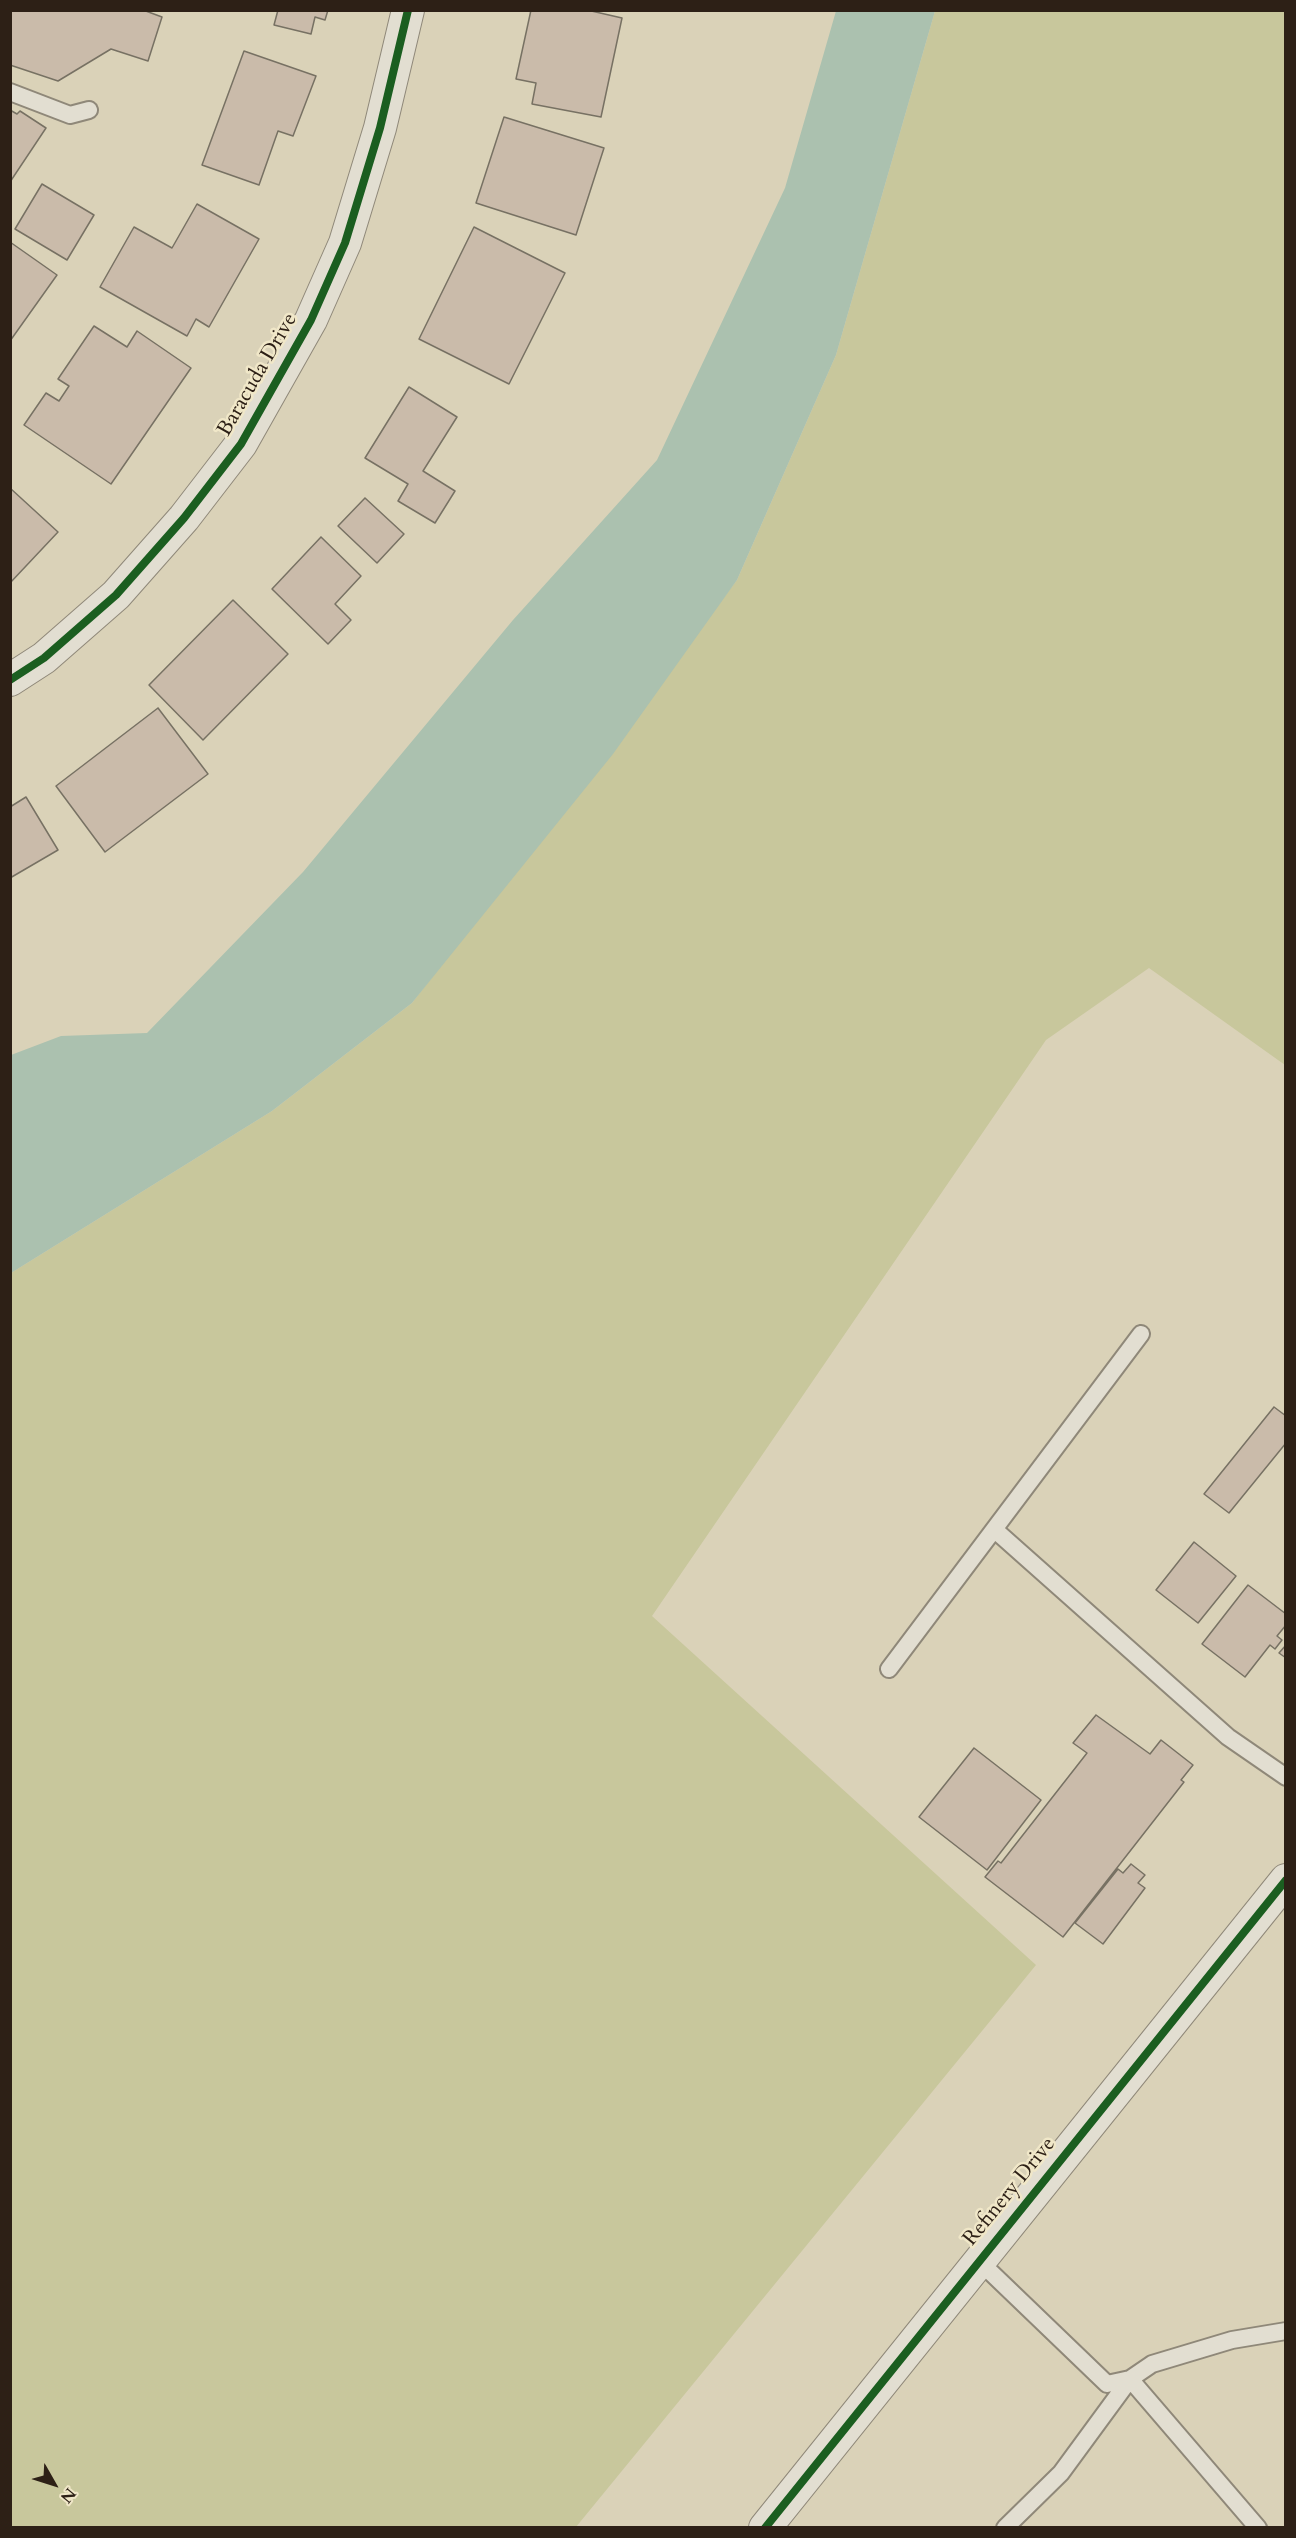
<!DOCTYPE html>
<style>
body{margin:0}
#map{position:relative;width:1296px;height:2538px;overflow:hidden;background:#dad2b8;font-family:Cardo,serif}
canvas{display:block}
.frame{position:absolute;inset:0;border:12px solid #2d2016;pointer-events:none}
.north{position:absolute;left:24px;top:2454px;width:60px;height:60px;-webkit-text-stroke:4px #f0e7c8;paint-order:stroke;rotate:129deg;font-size:16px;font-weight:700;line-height:24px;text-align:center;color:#2d2016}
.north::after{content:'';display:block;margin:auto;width:21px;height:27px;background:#2d2016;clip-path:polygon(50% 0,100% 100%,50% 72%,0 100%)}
</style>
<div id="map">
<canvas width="1296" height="2538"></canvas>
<div class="frame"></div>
<div class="north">N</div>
</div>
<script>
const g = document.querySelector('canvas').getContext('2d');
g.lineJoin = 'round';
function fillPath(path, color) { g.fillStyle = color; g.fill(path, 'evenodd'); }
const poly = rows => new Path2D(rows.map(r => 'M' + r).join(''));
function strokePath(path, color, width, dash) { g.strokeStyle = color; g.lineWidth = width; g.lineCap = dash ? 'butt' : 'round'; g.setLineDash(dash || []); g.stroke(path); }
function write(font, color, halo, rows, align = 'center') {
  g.font = font + ' Cardo,serif'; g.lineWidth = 5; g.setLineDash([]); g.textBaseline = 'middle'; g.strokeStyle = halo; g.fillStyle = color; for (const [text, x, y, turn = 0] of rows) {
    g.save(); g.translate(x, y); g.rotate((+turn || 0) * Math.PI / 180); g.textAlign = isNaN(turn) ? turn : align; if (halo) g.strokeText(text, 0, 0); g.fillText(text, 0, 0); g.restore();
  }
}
const green = poly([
 [935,11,1285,11,1285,1065,1149,968,1046,1040,652,1616,1036,1965,576,2527,11,2528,11,1273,272,1111,412,1003,737,580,836,355]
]);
const water = poly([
 [836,11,935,11,836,355,737,580,613,754,412,1003,272,1111,11,1273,11,1055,61,1036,147,1033,303,872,513,620,657,460,785,188]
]);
const building = poly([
 [10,10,143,10,162,17,148,61,111,49,58,81,10,65,10,10],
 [278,10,328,10,325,20,315,17,311,34,274,25,278,10],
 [531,10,587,10,622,18,601,117,532,104,536,83,516,79,531,10],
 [244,51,316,76,293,136,278,131,259,185,202,165,244,51],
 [10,110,17,114,20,111,46,128,10,182,10,110],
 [504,117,604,148,576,235,476,203,504,117],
 [42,184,94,215,67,260,15,229,42,184],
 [197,204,259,239,209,327,196,319,187,336,100,287,134,227,172,248,197,204],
 [474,227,565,273,509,384,419,339,474,227],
 [10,242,57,275,10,341,10,242],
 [94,326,127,347,137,331,191,368,111,484,24,425,46,393,59,401,69,386,58,379,94,326],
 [409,387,457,417,423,471,455,491,435,523,398,501,408,484,365,458,409,387],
 [10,488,58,532,10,583,10,488],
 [365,498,404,534,377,563,338,526,365,498],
 [321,537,361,576,335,604,351,620,328,644,272,589,321,537],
 [233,600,288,654,203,740,149,685,233,600],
 [158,708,208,774,105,852,56,786,158,708],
 [26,797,58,850,10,878,10,807,26,797],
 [1274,1407,1286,1416,1286,1443,1229,1513,1204,1494,1274,1407],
 [1194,1542,1236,1576,1198,1623,1156,1590,1194,1542],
 [1248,1585,1286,1614,1286,1625,1277,1636,1282,1640,1275,1649,1270,1645,1245,1677,1202,1644,1248,1585],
 [1286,1645,1286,1658,1279,1653,1286,1645],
 [1096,1715,1150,1754,1161,1740,1193,1765,1181,1780,1184,1782,1063,1937,985,1877,998,1861,1001,1863,1087,1753,1073,1743,1096,1715],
 [974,1748,1041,1800,987,1870,919,1817,974,1748],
 [1131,1864,1145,1875,1138,1883,1145,1888,1103,1944,1075,1923,1118,1869,1123,1873,1131,1864]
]);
const service = poly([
 [10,92,70,115,89,110],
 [995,1530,1228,1737,1286,1777],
 [889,1669,1141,1334],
 [978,2260,1107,2384,1130,2379,1258,2528],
 [1005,2528,1061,2473,1130,2379,1152,2364,1232,2340,1286,2331]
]);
const minor = poly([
 [10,680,44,658,116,595,184,518,241,444,311,320,345,243,380,128,408,10],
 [765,2528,1286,1880]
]);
const cycleway = poly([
 [10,680,44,658,116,595,184,518,241,444,311,320,345,243,380,128,408,10],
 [765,2528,1286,1880]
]);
const streetNames = [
 ["Baracuda Drive",258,375,-60],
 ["Refinery Drive",1010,2192,-51]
];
fillPath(green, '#c8c79c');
fillPath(water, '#abc1af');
fillPath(building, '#cabbaa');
strokePath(building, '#777163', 1.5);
strokePath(service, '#8f8879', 20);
strokePath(minor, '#8f8879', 34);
strokePath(service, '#e2ded1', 16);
strokePath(minor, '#e2ded1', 32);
strokePath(cycleway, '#1b5e20', 8);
write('21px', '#2d2016', '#f0e7c8', streetNames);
</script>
